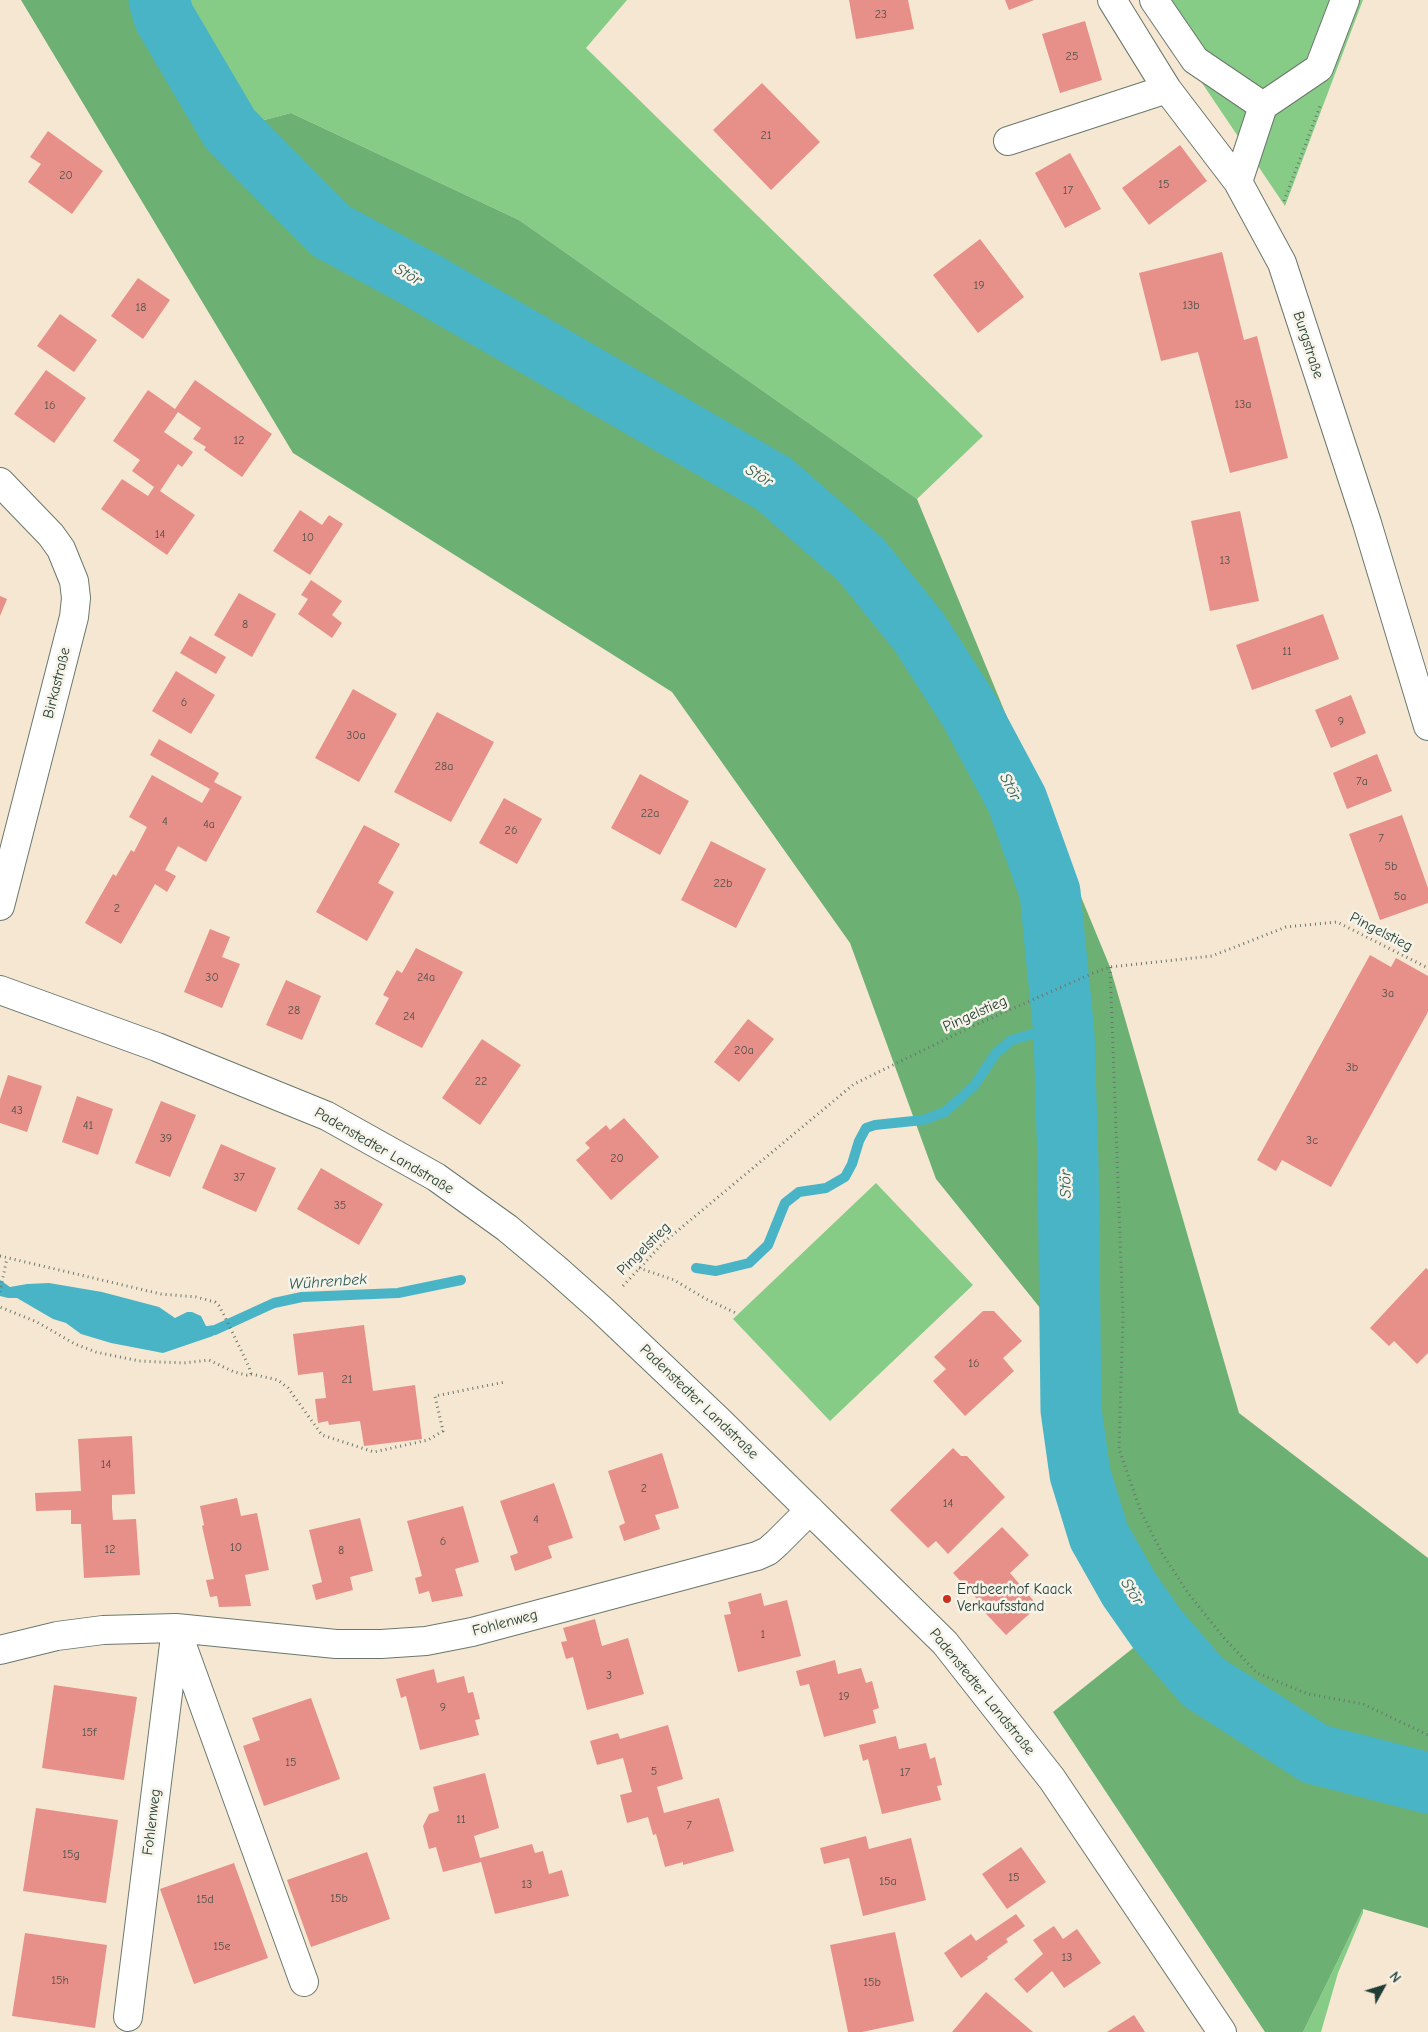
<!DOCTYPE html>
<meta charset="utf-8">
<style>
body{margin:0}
#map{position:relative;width:1428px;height:2032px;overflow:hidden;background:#f6e7d3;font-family:"Comic Neue",sans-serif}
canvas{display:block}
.north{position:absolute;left:1358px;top:1962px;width:50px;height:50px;-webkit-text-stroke:4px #f7f3e8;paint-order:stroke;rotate:51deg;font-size:14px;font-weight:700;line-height:20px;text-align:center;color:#1f3d34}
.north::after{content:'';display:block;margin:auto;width:18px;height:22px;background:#1f3d34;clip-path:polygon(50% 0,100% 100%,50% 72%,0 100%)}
</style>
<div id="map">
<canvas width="1428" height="2032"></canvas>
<div class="north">N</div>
</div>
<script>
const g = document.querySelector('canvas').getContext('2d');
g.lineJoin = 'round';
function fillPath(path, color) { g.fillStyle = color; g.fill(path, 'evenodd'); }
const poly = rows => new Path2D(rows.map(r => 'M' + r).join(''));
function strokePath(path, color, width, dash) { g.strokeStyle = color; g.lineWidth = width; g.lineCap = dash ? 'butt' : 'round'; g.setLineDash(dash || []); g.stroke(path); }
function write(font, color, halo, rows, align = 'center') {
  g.font = font + ' "Comic Neue",sans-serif'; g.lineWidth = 5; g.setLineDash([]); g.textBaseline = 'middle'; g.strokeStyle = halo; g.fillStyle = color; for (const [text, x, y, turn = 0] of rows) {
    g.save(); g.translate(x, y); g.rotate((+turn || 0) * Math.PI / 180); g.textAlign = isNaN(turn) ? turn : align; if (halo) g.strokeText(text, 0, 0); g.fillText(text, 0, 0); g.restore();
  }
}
const green = poly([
 [159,0,627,0,586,48,983,436,917,499,519,220,291,113,230,129,164,17],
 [1146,0,1363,0,1285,206],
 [876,1183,973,1285,830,1421,733,1319],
 [1363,1909,1363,1913,1338,1973,1321,2032,1303,2032]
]);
const forest = poly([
 [21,0,159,0,164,17,230,129,291,113,519,220,917,499,1110,967,1239,1413,1428,1558,1428,1928,1363,1909,1303,2032,1265,2032,1053,1712,1157,1629,1099,1536,1080,1474,1071,1410,1070,1345,936,1179,850,943,672,692,293,453]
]);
const water = poly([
 [0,1280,10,1287,27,1284,49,1283,102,1292,159,1307,175,1318,187,1312,192,1312,201,1316,206,1326,215,1330,213,1336,163,1353,111,1343,81,1334,66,1323,53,1319,17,1298,8,1298,0,1296]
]);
const stream = poly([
 [696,1268,716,1271,749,1263,768,1245,785,1203,799,1192,826,1188,845,1177,852,1164,859,1141,866,1128,875,1125,923,1120,945,1112,974,1086,996,1053,1012,1040,1029,1035,1064,1034],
 [202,1332,215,1330,274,1303,302,1297,398,1293,461,1280]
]);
const river = poly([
 [159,0,164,17,230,129,331,231,416,277,774,484,861,560,919,632,969,710,1017,800,1050,892,1064,1034,1068,1163,1071,1410,1080,1474,1099,1536,1129,1589,1157,1629,1203,1682,1315,1754,1428,1783]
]);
const building = poly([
 [849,0,908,0,914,29,856,39],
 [1005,0,1034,0,1009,10],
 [1085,21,1102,80,1060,93,1042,34],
 [762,83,820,142,771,190,713,130],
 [48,131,103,171,72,214,28,182,41,164,30,157],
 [1180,145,1207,181,1149,225,1122,188],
 [1070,153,1101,209,1065,228,1035,173],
 [980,239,1024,297,978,333,933,275],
 [1222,252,1244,340,1257,336,1288,458,1230,473,1198,352,1161,361,1139,273],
 [138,278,170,300,143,339,111,316],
 [60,314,97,340,74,372,37,346],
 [46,370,86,398,54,443,14,414],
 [195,380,272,434,242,477,204,450,206,447,193,439,201,428,178,412,164,432,193,452,182,467,178,464,160,491,195,515,167,555,101,509,122,479,148,496,154,487,132,471,140,460,113,441,148,390,175,409],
 [300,510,322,525,329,515,343,524,310,575,273,551],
 [1240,511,1259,601,1210,611,1191,521],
 [311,580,342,601,332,615,342,623,332,638,298,614,308,599,301,595],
 [239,593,276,614,252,657,214,635],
 [0,596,7,599,0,616],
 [1323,614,1339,659,1252,690,1236,645],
 [190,636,226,657,216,674,180,653],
 [176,671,215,695,191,734,152,711],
 [353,689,397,714,359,782,315,758],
 [1351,695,1366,733,1331,748,1315,710],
 [437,712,494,742,451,822,394,792],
 [159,739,219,773,214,782,242,797,206,862,178,846,165,870,176,876,167,892,155,884,121,944,85,923,113,874,116,876,131,850,134,852,147,827,129,817,152,775,202,803,210,789,150,755],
 [1377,754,1392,791,1347,809,1333,773],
 [640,774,689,801,660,855,611,828],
 [504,798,542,819,517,864,479,843],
 [1402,815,1428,888,1428,903,1380,920,1349,834],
 [364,825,400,844,378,883,394,892,367,941,316,912],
 [711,841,766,869,736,928,681,900],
 [210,929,230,937,222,957,240,964,222,1008,184,992],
 [416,948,463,972,422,1048,375,1024,389,998,383,995,390,982,397,970,402,973],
 [1370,955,1391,967,1396,958,1428,976,1428,1012,1331,1187,1282,1160,1276,1171,1257,1160],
 [286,980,321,996,302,1040,266,1025],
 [748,1019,774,1039,739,1082,714,1062],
 [482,1039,521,1065,480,1125,442,1098],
 [8,1075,42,1086,27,1132,0,1123,0,1099],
 [77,1096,113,1109,98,1155,62,1142],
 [161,1101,196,1115,170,1177,135,1163],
 [624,1118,659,1157,611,1200,576,1160,590,1148,585,1143,606,1125,610,1130],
 [221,1144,276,1168,256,1212,202,1188],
 [321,1168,383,1204,359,1245,297,1209],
 [1426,1268,1428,1270,1428,1353,1417,1364,1394,1341,1389,1346,1370,1328],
 [983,1311,994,1311,1022,1341,1003,1358,1014,1371,965,1416,933,1381,946,1369,934,1357],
 [364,1325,373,1391,415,1385,422,1439,364,1446,360,1421,329,1425,328,1421,318,1423,315,1399,326,1398,323,1372,298,1375,293,1334],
 [132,1436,135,1494,112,1495,112,1508,113,1520,136,1519,140,1575,84,1578,81,1524,71,1524,71,1510,36,1511,35,1493,81,1491,78,1439],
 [953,1448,961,1456,967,1456,1005,1497,948,1554,936,1541,928,1548,890,1510],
 [662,1453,679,1508,655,1515,660,1529,624,1541,619,1526,625,1523,608,1471],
 [554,1483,573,1538,548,1546,552,1558,515,1571,510,1556,518,1553,500,1501],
 [237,1498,241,1516,257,1513,269,1570,245,1575,251,1606,219,1607,217,1596,210,1597,206,1580,214,1579,202,1526,204,1525,200,1506],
 [463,1506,479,1562,455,1569,463,1596,432,1602,429,1591,419,1594,415,1578,422,1576,407,1521],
 [360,1518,373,1571,350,1577,353,1590,316,1600,312,1585,322,1582,309,1530],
 [1002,1527,1029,1555,1010,1573,1038,1606,1006,1635,975,1602,978,1600,953,1573],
 [761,1593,764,1606,787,1600,801,1656,738,1672,724,1615,731,1614,728,1602],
 [595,1619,602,1646,628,1638,644,1694,587,1710,573,1657,566,1659,561,1642,567,1641,563,1628],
 [835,1660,838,1674,861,1668,866,1683,872,1681,879,1708,873,1710,876,1723,824,1737,809,1684,800,1686,796,1671],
 [434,1669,437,1683,464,1676,468,1693,473,1692,480,1719,475,1720,479,1735,420,1750,406,1696,401,1698,396,1679],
 [54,1685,137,1697,124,1780,42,1768],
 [311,1698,340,1779,264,1806,243,1746,260,1740,252,1718],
 [668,1725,683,1779,657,1787,664,1813,719,1798,734,1851,683,1865,683,1862,665,1867,656,1834,653,1835,648,1817,627,1823,620,1795,632,1792,623,1758,597,1765,590,1741,618,1733,620,1739],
 [896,1736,899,1749,926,1743,930,1759,935,1757,942,1785,937,1786,941,1800,882,1814,868,1759,863,1761,859,1745],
 [485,1773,499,1828,474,1836,480,1858,532,1844,535,1853,543,1851,549,1874,562,1870,569,1896,495,1914,481,1862,443,1872,436,1847,429,1849,423,1826,429,1814,439,1811,433,1787],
 [36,1808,118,1820,106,1903,23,1891],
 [866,1836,869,1849,911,1838,926,1900,863,1916,849,1858,824,1864,820,1848],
 [1021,1847,1046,1882,1007,1909,982,1874],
 [367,1852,390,1919,311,1947,287,1880],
 [234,1863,268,1958,194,1984,160,1889],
 [1016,1914,1025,1926,1006,1939,1008,1942,987,1957,988,1959,961,1978,944,1953,971,1934,976,1941],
 [1054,1926,1063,1939,1077,1929,1101,1963,1064,1988,1052,1971,1027,1993,1014,1979,1043,1954,1033,1940],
 [895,1932,914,2021,862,2032,848,2032,830,1945],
 [25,1933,107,1945,95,2028,12,2016],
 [986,1992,1033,2032,952,2032],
 [1134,2015,1145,2032,1107,2032]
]);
const path = poly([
 [1284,201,1320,106],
 [1110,967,1123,1317,1119,1449,1141,1512,1162,1553,1188,1593,1224,1638,1257,1673,1308,1694,1363,1704,1428,1735],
 [0,1256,161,1294,196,1297,215,1302,219,1306,225,1317,249,1367,251,1374,247,1375,234,1372,209,1360,184,1363,139,1361,96,1352,75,1344,37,1322,0,1307],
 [639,1268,674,1280,706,1299,738,1314],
 [623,1286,664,1242,854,1084,973,1026,1091,974,1110,967,1212,956,1286,927,1337,922,1428,968],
 [0,1292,7,1258],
 [251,1374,278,1380,288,1388,322,1435,374,1452,428,1440,443,1431,435,1396,505,1382]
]);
const minor = poly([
 [1112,0,1167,89,1238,182,1282,263,1367,523,1428,726],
 [1154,0,1195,60,1263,106,1238,182],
 [1263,106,1319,68,1345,0],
 [1008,141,1167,89],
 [0,482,51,535,61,549,74,581,76,598,74,617,0,906],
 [0,990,157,1047,327,1116,436,1177,507,1228,556,1269,602,1310,718,1420,945,1643,1052,1779,1222,2032],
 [178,1634,304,1982],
 [0,1650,57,1636,103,1630,176,1628,336,1644,381,1644,426,1641,472,1632,757,1556,768,1551,777,1543,810,1510],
 [128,2017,176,1628]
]);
const markers = [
 [947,1599,5,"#c8321e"]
];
const numberNames = [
 ["23",881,15],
 ["25",1072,57],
 ["21",766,136],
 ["20",66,176],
 ["15",1164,185],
 ["17",1068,191],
 ["19",979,286],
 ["13b",1191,306],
 ["18",141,308],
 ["13a",1243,405],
 ["16",50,406],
 ["12",239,441],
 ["14",160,535],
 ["10",308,538],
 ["13",1225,561],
 ["8",245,625],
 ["11",1287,652],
 ["6",184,703],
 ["9",1341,722],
 ["30a",356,736],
 ["28a",444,767],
 ["7a",1362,782],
 ["22a",650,814],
 ["4",165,822],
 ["4a",209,825],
 ["26",511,831],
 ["7",1381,839],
 ["5b",1391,867],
 ["22b",723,884],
 ["5a",1400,897],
 ["2",117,909],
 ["30",212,978],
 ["24a",426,978],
 ["3a",1388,994],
 ["28",294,1011],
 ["24",409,1017],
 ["20a",744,1051],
 ["3b",1352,1068],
 ["22",481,1082],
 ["43",17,1111],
 ["41",88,1126],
 ["39",166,1139],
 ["3c",1312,1141],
 ["20",617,1159],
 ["37",239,1178],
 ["35",340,1206],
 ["16",974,1364],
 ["21",347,1380],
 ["14",106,1465],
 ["2",644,1489],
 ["14",948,1504],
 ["4",536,1520],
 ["6",443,1542],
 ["10",236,1548],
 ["12",110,1550],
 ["8",341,1551],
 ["1",763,1635],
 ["3",609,1676],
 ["19",844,1697],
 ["9",443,1708],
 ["15f",89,1733],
 ["15",291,1763],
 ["5",654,1772],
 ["17",905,1773],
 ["11",461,1820],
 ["7",689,1826],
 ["15g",71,1855],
 ["15",1014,1878],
 ["15a",888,1882],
 ["13",527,1885],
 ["15b",339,1899],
 ["15d",205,1900],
 ["15e",222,1947],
 ["13",1067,1958],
 ["15h",60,1981],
 ["15b",872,1983]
];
const streetNames = [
 ["Burgstraße",1308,345,72],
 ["Birkastraße",57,683,-76],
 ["Pingelstieg",1381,932,27],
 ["Pingelstieg",975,1014,-24],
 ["Padenstedter Landstraße",384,1151,30],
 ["Pingelstieg",644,1249,-45],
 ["Padenstedter Landstraße",699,1402,44],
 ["Fohlenweg",505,1623,-15],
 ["Padenstedter Landstraße",982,1692,51],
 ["Fohlenweg",152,1822,-83]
];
const poiNames = [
 ["Erdbeerhof Kaack",957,1590],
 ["Verkaufsstand",957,1607]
];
const waterNames = [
 ["Stör",408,275,30],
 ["Stör",759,476,31],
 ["Stör",1010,787,63],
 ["Stör",1066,1184,-91],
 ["Wührenbek",328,1282,-4],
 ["Stör",1132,1592,57]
];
fillPath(green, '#86cc87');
fillPath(forest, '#6cb074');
fillPath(water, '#48b4c6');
strokePath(stream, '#48b4c6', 10);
strokePath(river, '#48b4c6', 61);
fillPath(building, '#e78f89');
strokePath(minor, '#6a786c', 30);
strokePath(path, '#6a786c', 3, [1, 4]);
strokePath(minor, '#fff', 28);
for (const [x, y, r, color] of markers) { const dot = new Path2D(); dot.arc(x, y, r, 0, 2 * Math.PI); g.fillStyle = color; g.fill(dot); strokePath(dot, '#f7f3e8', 2); }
write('12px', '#515249', null, numberNames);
write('15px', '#1f3d34', '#f7f3e8', streetNames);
write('15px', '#1f3d34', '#f7f3e8', poiNames, 'left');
write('italic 16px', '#295b58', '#f7f3e8', waterNames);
</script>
